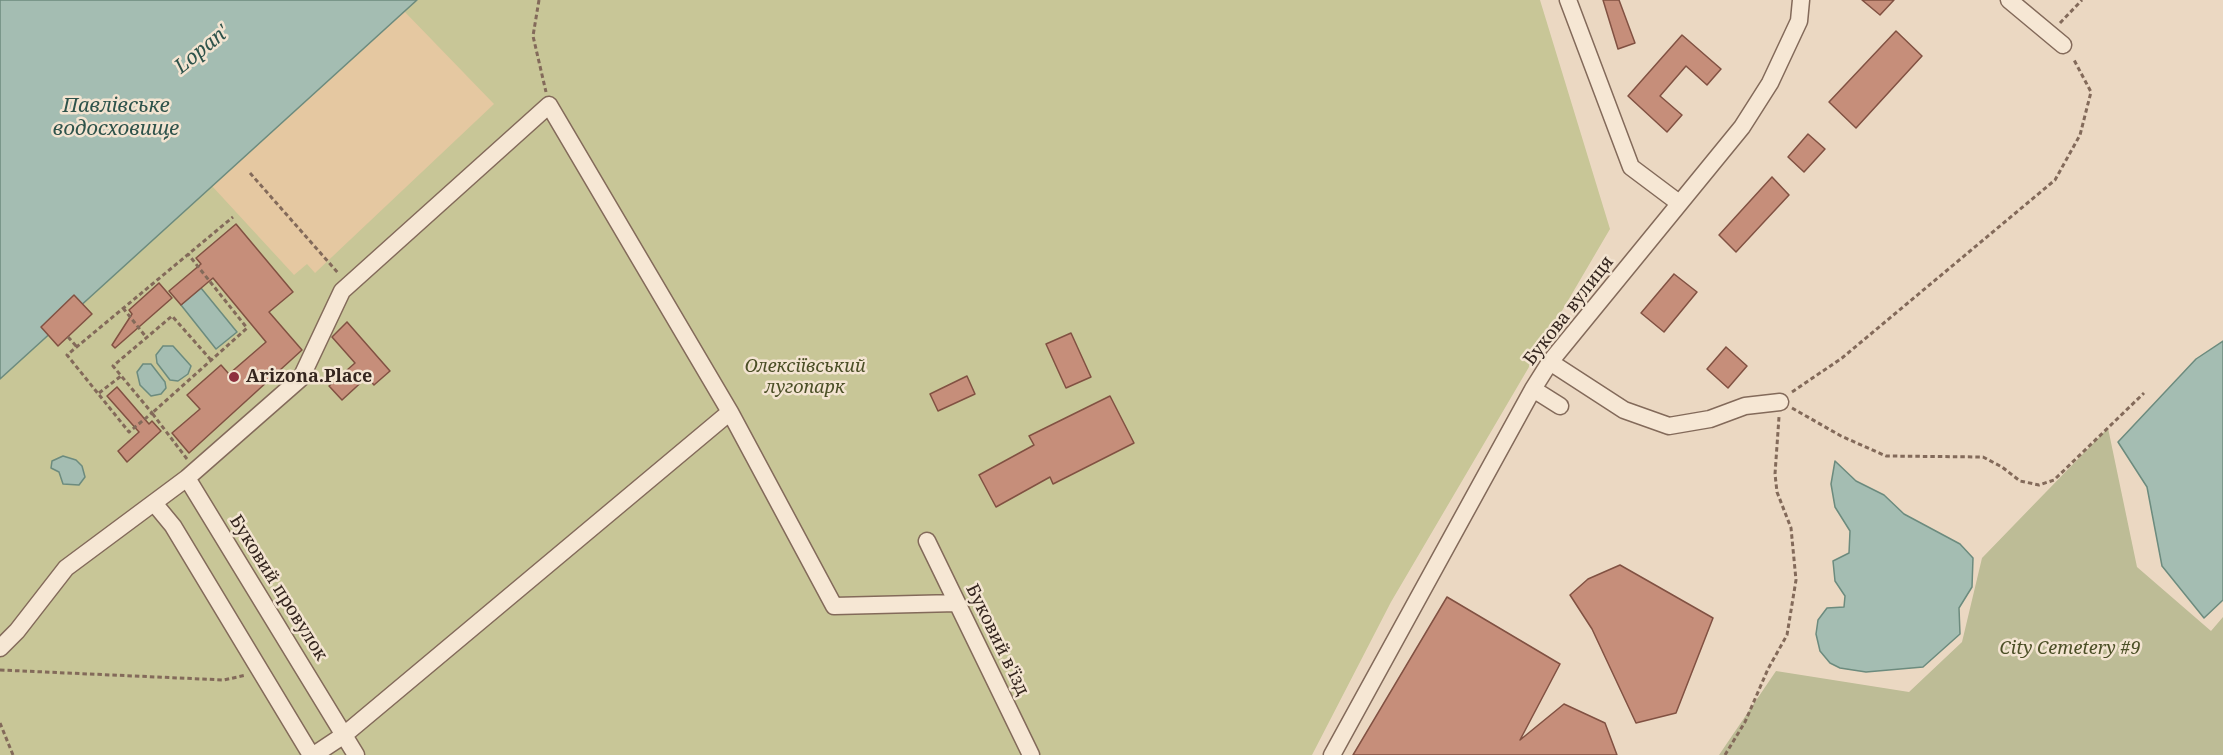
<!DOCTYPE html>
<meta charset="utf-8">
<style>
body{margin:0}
canvas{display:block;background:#ebd8c2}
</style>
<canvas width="2223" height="755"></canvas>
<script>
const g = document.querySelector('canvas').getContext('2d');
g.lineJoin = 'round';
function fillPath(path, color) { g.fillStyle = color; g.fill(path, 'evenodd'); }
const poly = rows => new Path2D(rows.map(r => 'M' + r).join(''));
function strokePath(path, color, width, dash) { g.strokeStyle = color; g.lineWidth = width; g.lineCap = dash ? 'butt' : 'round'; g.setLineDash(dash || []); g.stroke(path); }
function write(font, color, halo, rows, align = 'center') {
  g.font = font + ' "Noto Serif",serif'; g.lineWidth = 5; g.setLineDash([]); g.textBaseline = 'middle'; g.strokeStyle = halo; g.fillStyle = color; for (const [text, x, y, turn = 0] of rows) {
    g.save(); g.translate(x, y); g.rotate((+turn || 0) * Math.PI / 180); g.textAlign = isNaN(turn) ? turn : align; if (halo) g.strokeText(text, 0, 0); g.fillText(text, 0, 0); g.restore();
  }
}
const green = poly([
 [0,0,1540,0,1610,229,1391,602,1312,755,0,755]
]);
const sand = poly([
 [404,11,494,104,315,273,307,264,294,275,212,186]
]);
const cemetery = poly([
 [2108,428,2137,567,2211,631,2223,617,2223,755,1719,755,1776,671,1909,692,1962,642,1982,558]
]);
const water = poly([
 [0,0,417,0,0,379,0,0],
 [201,288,237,332,216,349,181,305,201,288],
 [2223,341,2223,600,2204,618,2162,566,2147,487,2118,442,2196,359,2223,341],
 [163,346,173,346,191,366,188,374,178,381,170,380,157,363,156,355,163,346],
 [143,364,151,364,165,382,166,388,161,394,151,396,140,385,137,372,143,364],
 [63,456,76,460,82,466,85,477,79,485,63,484,59,472,51,468,52,461,63,456],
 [1835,461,1856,481,1884,495,1904,514,1960,544,1973,558,1972,587,1959,608,1960,634,1923,667,1866,672,1840,668,1830,663,1820,651,1816,634,1818,620,1827,608,1844,607,1845,596,1835,581,1833,561,1849,553,1850,531,1835,507,1831,484,1835,461]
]);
const building = poly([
 [1603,0,1619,0,1635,43,1618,49,1603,0],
 [1862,0,1894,0,1880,15,1862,0],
 [1896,31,1922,56,1856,128,1829,102,1896,31],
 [1682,35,1721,69,1707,85,1686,66,1660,96,1682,115,1667,132,1628,96,1682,35],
 [1808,134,1825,149,1804,172,1788,157,1808,134],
 [1772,177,1789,195,1736,252,1719,235,1772,177],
 [236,224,293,292,269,312,302,350,189,453,172,433,200,409,187,395,221,365,229,374,266,342,213,278,181,305,169,291,201,264,196,258,236,224],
 [1674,274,1697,292,1664,332,1641,313,1674,274],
 [159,283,172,298,115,348,112,345,132,314,129,310,159,283],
 [74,295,92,314,58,346,41,327,74,295],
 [347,322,390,371,374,385,367,377,342,400,329,386,355,363,332,337,347,322],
 [1071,333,1091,377,1066,388,1046,344,1071,333],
 [1726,347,1747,366,1728,388,1707,369,1726,347],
 [967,376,975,394,938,411,930,394,967,376],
 [117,387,149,424,152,421,161,431,127,462,118,451,139,432,107,396,117,387],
 [1110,396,1134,443,1053,484,1050,477,996,507,979,475,1034,445,1029,436,1110,396],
 [1620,565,1713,618,1676,713,1636,723,1592,629,1570,595,1588,579,1620,565],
 [1447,597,1560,664,1520,740,1564,704,1605,723,1617,755,1353,755,1447,597]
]);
const path = poly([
 [539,0,533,36,546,92],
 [2060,23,2082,0],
 [250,173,339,274],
 [123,308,146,337],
 [68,337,77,347],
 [211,360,172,316,113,366,152,413,129,432,67,355,233,217],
 [1792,392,1842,358,2055,180,2080,135,2091,92,2073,58],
 [99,393,121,376],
 [1792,408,1841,436,1886,456,1983,457,2002,467,2020,481,2039,485,2054,480,2144,393],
 [187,459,152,413,247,328,188,254],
 [0,670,224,680,246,675],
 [0,723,13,755],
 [1725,755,1745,722,1768,669,1787,635,1796,580,1791,528,1777,492,1775,474,1779,417]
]);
const minor = poly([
 [1568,0,1631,167,1679,203],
 [2009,0,2063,45],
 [1550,362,1624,410,1669,426,1710,419,1745,406,1780,402],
 [1533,389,1560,406],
 [187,478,356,755],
 [154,503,173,526,311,755],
 [927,541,1031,755],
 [0,648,17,631,66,568,187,478,301,378,342,291,549,105,730,412,834,606,957,603],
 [314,755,344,735,730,412],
 [1332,755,1533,389,1550,362,1742,127,1770,83,1799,21,1801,0]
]);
const markers = [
 [234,377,6,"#8e2f3e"]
];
const streetNames = [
 ["Букова вулиця",1569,311,-52],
 ["Буковий провулок",278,588,58],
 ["Буковий в'їзд",997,640,64]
];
const parkNames = [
 ["Олексіївський",805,367],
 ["лугопарк",805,388],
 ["City Cemetery #9",2070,649]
];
const poiNames = [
 ["Arizona.Place",246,377]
];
const waterNames = [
 ["Lopan'",202,50,-39],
 ["Павлівське",116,106],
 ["водосховище",116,129]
];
fillPath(green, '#c8c697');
fillPath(sand, '#e5c8a1');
fillPath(cemetery, '#bdbc96');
fillPath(water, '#a4bdb2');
strokePath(water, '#6c8b7e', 1.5);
fillPath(building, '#c68e7a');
strokePath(building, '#815142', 1.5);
strokePath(minor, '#836a5a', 19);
strokePath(path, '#836a5a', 3, [4.5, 3]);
strokePath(minor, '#f6e7d4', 16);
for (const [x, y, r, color] of markers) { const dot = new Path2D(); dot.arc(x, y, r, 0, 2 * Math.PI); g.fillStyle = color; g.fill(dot); strokePath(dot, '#f3e4d1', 2); }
write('18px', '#34251e', '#f3e4d1', streetNames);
write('italic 18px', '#4b4f26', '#f3e4d1', parkNames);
write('bold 18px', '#34251e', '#f3e4d1', poiNames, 'left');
write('italic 20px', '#2e534b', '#f3e4d1', waterNames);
</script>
